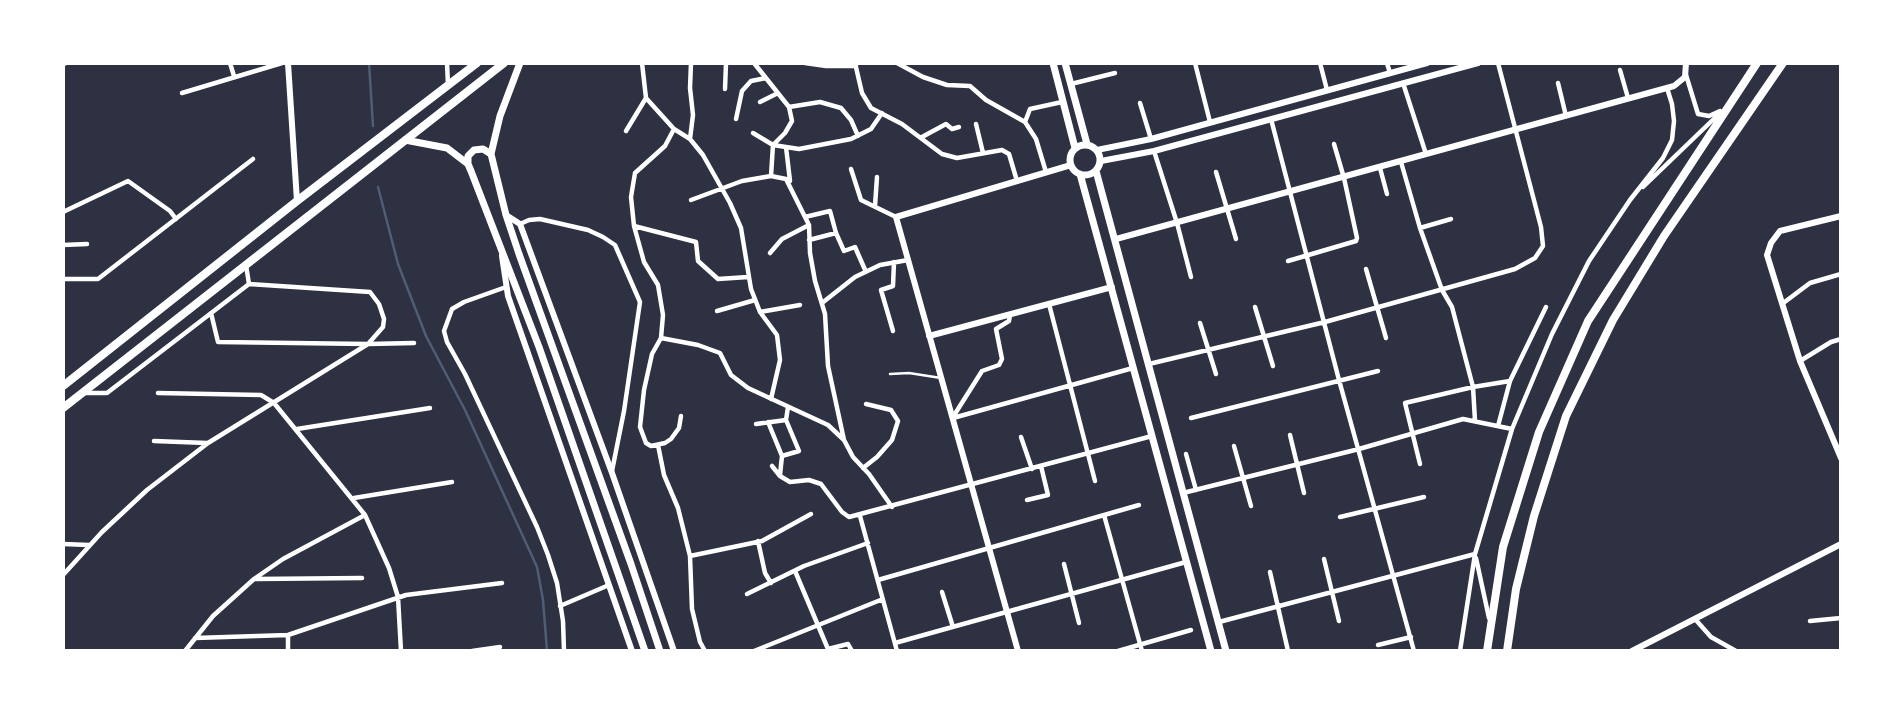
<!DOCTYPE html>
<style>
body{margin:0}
#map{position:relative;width:1904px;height:714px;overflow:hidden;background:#2d3142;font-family:"Titillium Web",sans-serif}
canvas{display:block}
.frame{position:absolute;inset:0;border:65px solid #fff;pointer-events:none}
</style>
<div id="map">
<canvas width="1904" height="714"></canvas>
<div class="frame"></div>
</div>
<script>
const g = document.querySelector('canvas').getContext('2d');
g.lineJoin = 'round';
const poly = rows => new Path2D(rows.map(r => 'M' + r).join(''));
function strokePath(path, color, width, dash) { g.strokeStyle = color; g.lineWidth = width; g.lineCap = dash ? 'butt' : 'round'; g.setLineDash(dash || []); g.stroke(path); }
const stream = poly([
 [369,63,373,126],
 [378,187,398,264,426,336,465,410,537,567,543,600,547,651]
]);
const service = poly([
 [890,374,909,373,941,378]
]);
const minor = poly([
 [230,63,234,76],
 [447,63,448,85],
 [642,63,646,98,674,129,690,139,703,155,730,203,741,228,751,289,760,312,777,335,780,360,771,399],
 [754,63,789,107,792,121,785,133,773,145,771,176],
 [805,63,826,66,856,66],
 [855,63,862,93,871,108,902,124,942,154,957,158,1002,150,1009,154,1017,181],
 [897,63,923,77,947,85,970,86,986,100,1025,122,1036,139,1046,172],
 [1195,63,1210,122],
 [1320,63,1327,90],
 [1387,63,1390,73],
 [63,64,66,63],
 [1620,70,1628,98],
 [1686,75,1698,114,1709,116,1720,111],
 [1403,83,1426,154],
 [1558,83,1566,116],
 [1071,84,1115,73],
 [725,89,726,63],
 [182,93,282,63],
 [760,102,778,93],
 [1140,103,1151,139],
 [789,107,820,102,841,108,851,120,858,136],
 [736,119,742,91,751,81,766,78],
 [1271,119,1339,380,1414,651],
 [1025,122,1030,109,1062,102],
 [976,124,983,153],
 [674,129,665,146,635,173,631,197,634,226,644,262,658,285,663,315,661,338,652,354,644,390,640,427,646,443,651,446,665,443,671,439,679,428,681,416],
 [626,131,646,98],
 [753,133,773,145,799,149,851,139,871,129,882,113],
 [922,137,946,124,952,129,959,127],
 [690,139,693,115,690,88,691,63],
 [786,147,790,181],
 [1154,151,1177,223,1191,277],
 [1401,162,1420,228,1442,290,1452,307,1473,387,1475,421],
 [1380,168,1387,194],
 [851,169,861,200,896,217],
 [1216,172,1236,239],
 [1643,187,1720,113],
 [691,200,742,181,771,176,786,179,809,225,810,253,815,281,825,314,828,366,844,440],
 [875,206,877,177],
 [63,212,128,181,170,211,176,219],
 [805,217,830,211,836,233],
 [520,224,529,220,540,219,588,230,603,237,615,245,640,302,624,411,612,471],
 [634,226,696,242,698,261,718,279,748,277],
 [1420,228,1451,219],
 [809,240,836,233,844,251,855,247,866,272],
 [63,245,87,244],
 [770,253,782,239,809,225],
 [1288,261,1356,241,1357,238,1344,178,1334,144],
 [1366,269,1386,338],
 [63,279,98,279,253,159],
 [506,287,464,302,452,309,444,331,447,342,465,374,537,527,548,555,557,583,563,621,564,651],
 [822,303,855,277,880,265,908,260],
 [1049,304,1095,481],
 [1782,304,1810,283,1841,274],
 [1255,307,1273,366],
 [717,311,755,300],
 [760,312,800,305],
 [211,313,218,342,368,344,383,327,384,319,379,304,370,292,249,284],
 [1200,323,1216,374],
 [893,331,881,290,893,286,894,262],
 [661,338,698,345,720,353,731,375,748,388,828,425,844,440,853,457,869,474,892,507],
 [1800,361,1831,342,1841,339],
 [1149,364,1325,322,1515,269,1535,258,1543,246,1541,227,1498,63],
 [1510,381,1546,307],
 [86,393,107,393,249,284,246,265],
 [158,393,261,395,274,403,365,515,389,568,398,597,401,651],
 [953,417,982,371,999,365,1002,359,996,329,1009,321,1010,315],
 [953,418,1133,368],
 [1191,418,1378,371],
 [768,422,782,456,780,475],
 [756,424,786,420,788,407],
 [297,429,430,408],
 [1290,435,1304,493],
 [1021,437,1032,469],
 [154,441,207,443],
 [658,445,664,475,678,508,690,556,692,609,700,642,705,651],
 [1234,446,1251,506],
 [1186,454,1196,490],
 [782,456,799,451,786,420],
 [1420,464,1405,403,1473,387,1510,381,1498,426],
 [772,466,780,476,790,482,809,480,821,484,842,512,849,517,1152,436],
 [863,468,877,457,892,440,898,421,891,410,866,404],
 [1183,493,1359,449,1463,419,1512,429],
 [354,498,452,482],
 [1027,500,1048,495,1041,466],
 [1104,515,1142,651],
 [860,516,897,651],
 [1340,517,1424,497],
 [758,541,765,573,771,583],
 [63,544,89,545],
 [690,556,762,541,811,514],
 [1476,558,1489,618],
 [1324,559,1339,621],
 [1064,564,1079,623],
 [795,571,828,649,848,644,852,651],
 [1270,572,1288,651],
 [63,575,102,532,147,490,208,443,368,344,414,343],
 [255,579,362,578],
 [878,580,1139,505],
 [942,592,953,627],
 [747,594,804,566,868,543],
 [560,606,609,585],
 [1695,619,1711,637,1736,651],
 [1810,621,1841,618],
 [1219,622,1475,554],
 [288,635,288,651],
 [195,638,288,635,406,595,502,583],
 [895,643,1186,562],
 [1378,645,1411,637],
 [185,651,213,616,254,579,283,559,365,515],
 [472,651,500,647],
 [754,651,883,599],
 [1118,651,1191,630],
 [1460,651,1475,554,1512,429,1552,334,1589,261,1630,200,1663,158,1672,140,1674,121,1672,104,1667,88]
]);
const tertiary = poly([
 [288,63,297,201],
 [1097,150,1151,139,1427,63],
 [1101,161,1154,151,1478,63],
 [506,215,520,224,612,473,674,651],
 [1841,216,1780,231,1771,243,1767,255,1800,361,1841,458],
 [1116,239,1674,86,1685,77,1686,63],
 [502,256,508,296,632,651],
 [929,336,1112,287],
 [1018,651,896,217,1071,165],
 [1632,651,1841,544]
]);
const secondary = poly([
 [520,63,500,116,491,154,506,215,519,254,631,564,660,651],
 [1053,63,1075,148],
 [1065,63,1087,144],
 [405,140,447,148,468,164,471,171,539,347,645,651],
 '1070 160a15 15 0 1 1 30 0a15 15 0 1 1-30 0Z',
 [468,164,468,156,474,150,483,149,491,154],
 [1096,171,1226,651],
 [1080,174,1211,651]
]);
const primary = poly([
 [63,386,297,201,477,63],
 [63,408,504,63],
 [1487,651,1503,547,1539,432,1588,321,1757,63],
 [1507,651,1516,589,1534,516,1566,416,1613,320,1664,236,1783,63]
]);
strokePath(stream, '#4f5d75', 2.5);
strokePath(service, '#fff', 2.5);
strokePath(minor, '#fff', 4.5);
strokePath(tertiary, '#fff', 6);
strokePath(secondary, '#fff', 7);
strokePath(primary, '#fff', 8);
</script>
